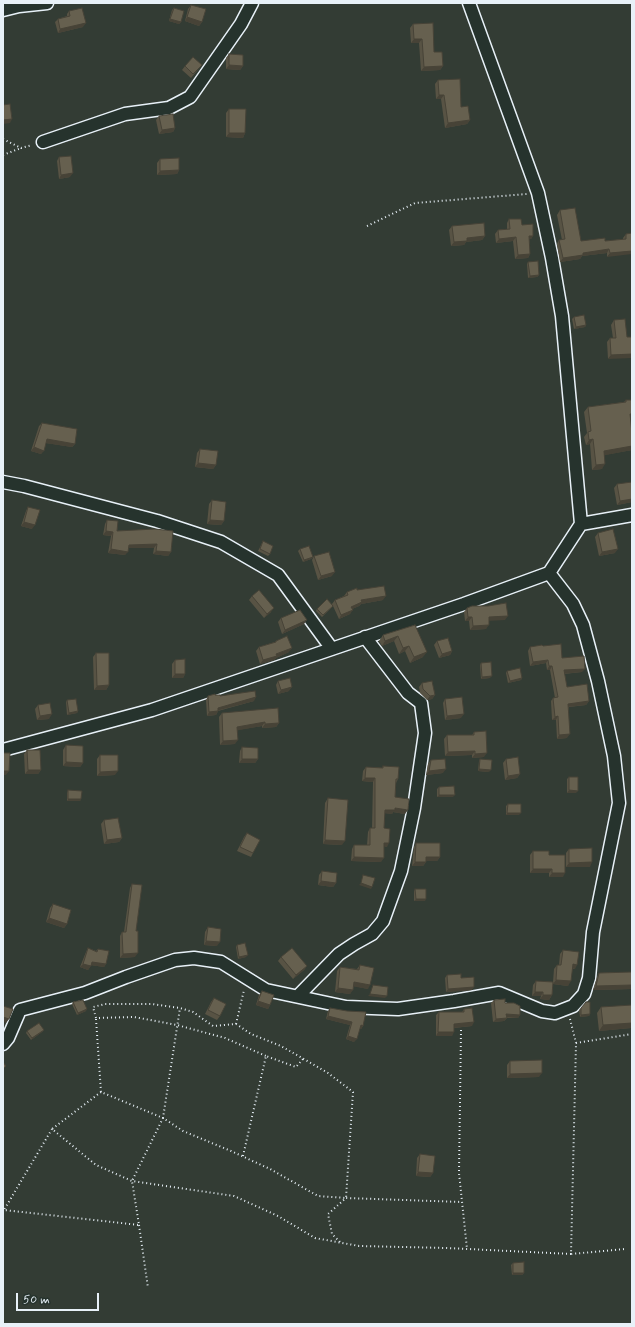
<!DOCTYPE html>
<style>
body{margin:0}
#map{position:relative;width:635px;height:1327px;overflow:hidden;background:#333c34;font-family:Mynerve,sans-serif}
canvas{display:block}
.frame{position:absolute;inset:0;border:4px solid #e8f1f8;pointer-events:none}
.scale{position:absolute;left:16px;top:1293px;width:83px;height:18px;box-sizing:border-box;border:2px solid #e8f1f8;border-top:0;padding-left:5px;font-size:12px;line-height:14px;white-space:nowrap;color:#e8f1f8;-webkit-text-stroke:3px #26332d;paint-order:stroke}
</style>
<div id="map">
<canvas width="635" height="1327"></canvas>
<div class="frame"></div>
<div class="scale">50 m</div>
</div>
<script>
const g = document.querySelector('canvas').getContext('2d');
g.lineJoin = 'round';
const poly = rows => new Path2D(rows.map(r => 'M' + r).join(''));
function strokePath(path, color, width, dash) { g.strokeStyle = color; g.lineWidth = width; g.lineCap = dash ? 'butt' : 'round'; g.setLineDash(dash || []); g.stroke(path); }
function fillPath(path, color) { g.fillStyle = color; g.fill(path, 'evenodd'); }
const path = poly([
 [3,139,21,148,32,145],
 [3,155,21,148],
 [367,226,415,203,527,194],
 [96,1019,101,1092,163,1118,180,1008],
 [570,1019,576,1043,571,1254,625,1249],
 [236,1024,244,990],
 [461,1030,459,1173,467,1249],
 [576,1043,632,1034],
 [101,1092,52,1129,96,1165,132,1181,234,1196,278,1216,315,1238,359,1246,447,1248,571,1254],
 [52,1129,4,1210,139,1225,132,1181,163,1118,183,1131,231,1151,270,1169,318,1196,346,1198,353,1092,328,1073,281,1046,251,1034,236,1024,213,1026,193,1012,180,1008,152,1004,105,1004,93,1007,96,1018,134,1017,177,1025,225,1038,266,1056],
 [243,1156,266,1056,296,1067,303,1059],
 [139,1225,148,1288],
 [340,1242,332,1234,328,1214,346,1198,462,1202]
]);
const minor = poly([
 [469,3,538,193,552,258,562,316,581,524],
 [3,10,19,6,47,3],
 [43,142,125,114,169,108,190,97,241,24,252,3],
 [3,482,24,486,157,521,221,542,278,575,332,649],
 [3,750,152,710,464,604,549,573,581,524,632,515],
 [298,996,339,954,354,944,372,934,383,921,401,871,414,808,425,733,421,703,408,693,365,637],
 [3,1044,8,1038,20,1010,85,993,126,977,175,960,194,958,221,962,266,990,346,1007,398,1009,454,1001,499,993,542,1011,555,1013,573,1006,584,994,589,978,593,932,619,803,614,756,598,681,583,625,573,604,549,573]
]);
const wall = poly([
 [191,5,202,22,199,26,185,21,188,9],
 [174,8,181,22,179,24,169,21,172,10],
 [69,11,83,27,58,33,55,22,58,19,67,16,67,14],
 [413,24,443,66,440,70,421,71,419,43,411,43,410,28],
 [229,54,243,66,240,70,226,69,226,58],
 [202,65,191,78,182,70,185,66],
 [438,80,470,120,467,124,445,128,441,99,436,99,435,84],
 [229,109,245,133,243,138,226,137,226,113],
 [159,116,175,128,173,132,159,134,156,120],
 [59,157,70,177,59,179,57,161],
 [160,159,179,170,177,174,157,175,157,163],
 [560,210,581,241,605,241,623,239,623,238,626,234,632,233,607,257,607,253,582,256,580,259,560,262,557,244,559,240,562,240,557,215],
 [509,219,522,225,533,236,531,239,529,239,530,254,528,258,515,259,513,241,496,243,495,234,498,230,507,229,507,223],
 [452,226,485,236,482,240,466,242,464,245,451,246,449,230],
 [528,262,539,275,537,277,528,278,527,264],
 [574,317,586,325,585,327,574,329,572,319],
 [614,320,627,337,608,359,607,342,610,338,613,338,611,325],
 [626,400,630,419,632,433,632,450,604,455,602,469,592,470,590,444,586,445,584,437,587,433,584,412,588,407,624,402],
 [42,423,75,444,72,447,46,443,41,454,31,451,39,426],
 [200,449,216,465,213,469,195,467,197,453],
 [617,484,632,502,617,505,614,488],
 [212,500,224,521,221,525,207,524,209,504],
 [28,507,32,529,21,526,26,511],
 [107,520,117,531,155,529,171,552,168,556,153,554,154,548,128,548,125,555,108,553,111,536,103,535,105,524],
 [598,533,615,553,599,556,595,537],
 [263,541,270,554,268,556,258,551],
 [300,549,313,557,311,559,303,562,298,551],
 [314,556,332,576,318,580,312,560],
 [357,590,383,600,361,604,359,606,352,609,350,614,339,619,333,606,322,617,316,611,317,609,332,604,335,600,344,596,347,592],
 [252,596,271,612,264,618,249,600],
 [467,608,505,620,489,620,486,629,470,630,469,621,465,621,464,612],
 [281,618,304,624,282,634,278,622],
 [415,625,423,657,410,663,405,651,399,654,394,641,382,646,379,641,383,635],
 [276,641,289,652,276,658,274,660,260,664,256,651,259,647,275,642],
 [437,641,452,651,450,655,439,658,434,645],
 [543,646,562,658,582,672,564,674,567,687,589,701,586,705,569,707,567,738,557,739,556,720,552,720,551,701,553,698,555,698,550,670,547,670,546,663,530,666,528,651,530,647],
 [96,653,109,685,106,690,94,690,93,657],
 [175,660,185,674,183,678,172,678,172,664],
 [481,663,490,678,481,679,480,665],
 [507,671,522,678,521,680,508,683,506,673],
 [278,681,289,691,278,694,276,685],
 [422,683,435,695,432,699,427,700,420,693,419,687],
 [215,695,220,696,254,701,218,711,216,715,207,716,206,700,208,696],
 [445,699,461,718,445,720,443,703],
 [67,700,78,711,77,713,67,715,66,702],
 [38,705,49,719,37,720,35,709],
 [222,713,279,723,276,727,262,728,262,726,237,730,235,744,220,745,219,717],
 [474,732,484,757,472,758,472,755,445,756,444,739,447,735,472,735],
 [66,745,83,763,80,767,63,766,63,750],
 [242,747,258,759,255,763,239,763,240,751],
 [27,750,41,770,38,774,25,774,24,754],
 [100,755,115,775,97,776,97,759],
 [480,759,489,772,478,771,479,761],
 [506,759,520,774,517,778,505,780,503,763],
 [431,760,443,773,426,775,428,764],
 [383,766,398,779,396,783,395,797,405,814,393,812,392,814,385,813,384,828,387,847,384,846,381,862,351,861,352,849,354,845,367,845,368,832,370,828,372,828,373,782,362,781,363,771,366,767,382,768],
 [569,777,576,793,567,793,567,779],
 [439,787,453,797,437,797,437,789],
 [68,790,81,799,80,801,67,801,67,793],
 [328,798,342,845,323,844,325,803],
 [508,804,519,815,506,815,506,806],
 [104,820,122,838,119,842,104,844,101,824],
 [247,833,253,853,251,857,237,851,244,837],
 [416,843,440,857,437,861,426,861,426,862,423,866,412,866,414,847],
 [569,849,590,867,566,867,566,853],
 [533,851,549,855,563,877,549,877,549,873,530,873,530,855],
 [322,871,336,883,333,887,318,885,319,875],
 [132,884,136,931,135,957,120,958,120,936,122,932,124,932,130,888],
 [415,889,425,901,414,901,414,891],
 [53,904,67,924,64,928,46,922,50,908],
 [208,927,217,946,204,945,205,932],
 [237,945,246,957,238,959,236,947],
 [88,948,96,951,98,949,106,964,104,967,91,965,88,970,80,967,86,952],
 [563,950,575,969,572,969,568,986,553,984,552,995,549,1000,540,999,541,996,532,996,533,985,536,981,553,982,554,969,557,965,559,965,560,954],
 [281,957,307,966,304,970,293,979,278,961],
 [360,965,368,989,354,986,350,994,335,992,337,971,340,967,357,969],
 [632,972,632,989,593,990,597,977,599,973],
 [447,975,461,978,472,990,446,992,445,978],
 [262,991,270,1005,268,1009,256,1005,259,995],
 [214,998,220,1016,217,1020,205,1014,211,1002],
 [494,1000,505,1003,520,1015,518,1018,507,1018,504,1021,493,1022,491,1003],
 [73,1002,86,1011,77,1015,72,1004],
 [601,1007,631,1028,599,1031,597,1013],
 [330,1008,363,1026,361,1029,360,1028,354,1042,346,1039,350,1025,326,1019,328,1011],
 [581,1008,590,1014,589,1016,580,1017,579,1010],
 [464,1009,472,1026,454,1028,452,1036,436,1036,436,1015,439,1012,462,1012],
 [44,1030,42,1032,31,1040,26,1033,27,1031],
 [510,1061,539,1077,507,1078,507,1065],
 [420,1154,433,1173,430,1177,416,1176,417,1158],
 [513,1263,524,1273,522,1275,512,1275,511,1265]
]);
const shadedWall = poly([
 [187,17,202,22,199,26,185,21],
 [170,19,181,22,179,24,169,21],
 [86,23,83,27,58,33,60,29],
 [414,39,422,39,419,43,411,43],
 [229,65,243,66,240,70,226,69],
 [443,66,440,70,421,71,424,67],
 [439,95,444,95,441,99,436,99],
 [12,119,10,123,3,124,3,120],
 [470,120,467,124,445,128,448,123],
 [175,128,173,132,159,134,162,130],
 [229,133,245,133,243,138,226,137],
 [179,170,177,174,157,175,160,171],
 [73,173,70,177,59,179,61,175],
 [485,236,482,240,466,242,464,245,451,246,454,242,467,238],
 [529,236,533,236,531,239,526,240],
 [516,237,513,241,496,243,499,239],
 [609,249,607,253,582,256,580,259,560,262,563,258,583,253],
 [632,251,632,254,607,257,610,253],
 [530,254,528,258,515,259,518,255],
 [539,275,537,277,528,278,530,276],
 [586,325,585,327,574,329,576,327],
 [632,354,632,358,608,359,611,355],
 [630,414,632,414,632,419,626,419],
 [47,439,75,444,72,447,45,443],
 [593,439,590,444,586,445,589,440],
 [632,446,632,450,601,456,604,451],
 [34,447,44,451,41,454,31,451],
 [198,463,216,465,213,469,195,467],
 [605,464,602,469,592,470,596,465],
 [632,499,632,502,617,505,620,501],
 [210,520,224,521,221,525,207,524],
 [24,522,35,525,32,529,21,526],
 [106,531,113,532,111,536,103,535],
 [157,544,154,548,126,548,129,545],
 [111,549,128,552,125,555,108,553],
 [618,549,615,553,599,556,602,552],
 [156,551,171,552,168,556,153,554],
 [313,557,311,559,303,562,304,560],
 [335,572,332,576,318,580,321,576],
 [386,596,383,600,361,604,359,606,348,611,351,607,361,600],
 [274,608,271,612,264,618,267,614],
 [353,610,350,614,339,619,341,615],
 [508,616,505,620,486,621,489,617],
 [468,617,472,617,469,621,465,621],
 [307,620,304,624,282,634,285,630],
 [489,625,486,629,470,630,473,626],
 [398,636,394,641,382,646,385,641],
 [409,646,405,651,399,654,403,648],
 [292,648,289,652,276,658,274,660,260,664,263,660],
 [452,651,450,655,439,658,442,654],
 [427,652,423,657,410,663,414,657],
 [548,660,546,663,530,666,533,662],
 [549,666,552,666,550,670,547,670],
 [585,669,582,672,561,674,564,670],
 [175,674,185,674,183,678,172,678],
 [492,676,490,678,481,679,482,677],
 [522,678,521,680,508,683,510,681],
 [109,685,106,690,94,690,97,686],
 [292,687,289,691,278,694,281,690],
 [435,695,432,699,427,700,430,696],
 [256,697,254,701,216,711,218,711,216,715,207,716,209,712,218,708],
 [589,701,586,705,566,707,568,704],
 [78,711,77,713,67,715,69,713],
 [52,714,49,719,37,720,40,716],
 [464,714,461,718,445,720,447,716],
 [558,716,556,720,552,720,555,717],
 [265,722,262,726,234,731,237,727],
 [279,723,276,727,262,728,265,724],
 [570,734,567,738,557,739,559,735],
 [238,740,235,744,220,745,223,741],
 [475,751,472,755,445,756,448,752],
 [487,753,484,757,472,758,475,754],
 [242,759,258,759,255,763,239,763],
 [66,762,83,763,80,767,63,766],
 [446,769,443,773,426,775,429,771],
 [479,769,491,770,489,772,478,771],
 [28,770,41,770,38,774,25,774],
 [3,771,9,771,6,775,3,775],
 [118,771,115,775,97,776,100,772],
 [520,774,517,778,505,780,508,776],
 [365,778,375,778,373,782,362,781],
 [569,790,578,791,576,793,567,793],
 [439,795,455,795,453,797,437,797],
 [68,799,81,799,80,801,67,801],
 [395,808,408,810,405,814,393,812,392,814,382,813,385,810],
 [507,813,521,813,519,815,506,815],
 [122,838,119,842,104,844,107,840],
 [325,840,345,841,342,845,323,844],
 [384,843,389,843,387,847,382,846],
 [354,857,384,858,381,862,351,861],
 [426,857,440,857,437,861,423,861],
 [415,862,426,862,423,866,412,866],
 [592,862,590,867,566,867,569,863],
 [533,869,552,869,549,873,530,873],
 [552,873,565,873,563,877,549,877],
 [321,881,336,883,333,887,318,885],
 [361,883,372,887,371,889,359,885],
 [416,899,426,899,425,901,414,901],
 [49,918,67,924,64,928,46,922],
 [206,941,220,942,217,946,204,945],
 [138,953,135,957,120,958,123,954],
 [248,955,246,957,238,959,239,957],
 [92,962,106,964,104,967,90,965],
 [83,964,91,966,88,970,80,967],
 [573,964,577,965,575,969,570,968],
 [307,966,304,970,293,979,296,975],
 [556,980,571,981,568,986,553,984],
 [354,982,370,985,368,989,351,986],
 [632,985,632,989,593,990,596,986],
 [474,987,472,990,446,992,448,989],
 [338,988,353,990,350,994,335,992],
 [535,992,543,992,541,996,532,996],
 [370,994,387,996,385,998,368,996],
 [543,995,552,995,549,1000,540,999],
 [258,1001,270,1005,268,1009,256,1005],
 [87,1009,86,1011,77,1015,78,1013],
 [506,1014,520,1015,518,1018,504,1017],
 [590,1014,589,1016,580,1017,581,1015],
 [328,1016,352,1022,350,1025,326,1019],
 [3,1017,9,1019,6,1023,3,1021],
 [507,1018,504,1021,493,1022,496,1019],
 [474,1022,472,1026,452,1028,454,1024],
 [632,1023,632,1027,631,1028,599,1031,603,1025],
 [361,1025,363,1026,361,1029,359,1028],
 [44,1030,42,1032,31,1040,32,1038],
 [438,1032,454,1032,452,1036,436,1036],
 [348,1036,357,1039,354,1042,346,1039],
 [542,1073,539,1077,507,1078,510,1074],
 [418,1172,433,1173,430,1177,416,1176],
 [513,1273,524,1273,522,1275,512,1275]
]);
const building = poly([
 [191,5,206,9,202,22,187,17,191,5],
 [82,8,86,23,60,29,58,19,70,16,69,11,82,8],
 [174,8,184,11,181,22,170,19,174,8],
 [433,23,434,52,442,52,443,66,424,67,422,39,414,39,413,24,433,23],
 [229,54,243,55,243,66,229,65,229,54],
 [193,57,202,65,193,74,185,66,193,57],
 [460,79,461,107,468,106,470,120,448,123,444,95,439,95,438,80,460,79],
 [10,104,12,119,3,120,3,105,10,104],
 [229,109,246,109,245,133,229,133,229,109],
 [173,114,175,128,162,130,159,116,173,114],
 [71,156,73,173,61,175,59,157,71,156],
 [179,158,179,170,160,171,160,159,179,158],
 [575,208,581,241,605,238,605,241,626,239,626,234,632,233,632,251,610,253,609,249,583,253,583,255,563,258,559,240,565,239,560,210,575,208],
 [509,219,521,219,522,225,533,224,533,236,529,236,530,254,518,255,516,237,499,239,498,230,510,229,509,219],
 [484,223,485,236,467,238,467,241,454,242,452,226,484,223],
 [538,261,539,275,530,276,528,262,538,261],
 [584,315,586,325,576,327,574,317,584,315],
 [625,319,627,337,632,337,632,354,611,355,610,338,616,338,614,320,625,319],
 [626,400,632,400,632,414,630,414,632,433,632,446,604,451,605,464,596,465,593,439,589,440,588,432,591,431,588,407,626,402,626,400],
 [42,423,77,429,75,444,47,439,44,451,34,447,42,423],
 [200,449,218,451,216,465,198,463,200,449],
 [632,482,632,499,620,501,617,484,632,482],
 [212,500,226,502,224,521,210,520,212,500],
 [28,507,40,510,35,525,24,522,28,507],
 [107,520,118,521,117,531,155,529,173,531,171,552,156,551,157,544,129,545,128,552,111,549,113,532,106,531,107,520],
 [613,529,618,549,602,552,598,533,613,529],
 [263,541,273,546,270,554,260,549,263,541],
 [309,546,313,557,304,560,300,549,309,546],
 [329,552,335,572,321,576,314,556,329,552],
 [384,586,386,596,361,600,362,602,351,607,353,610,341,615,335,600,348,595,347,592,357,588,357,590,384,586],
 [259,590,274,608,267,614,252,596,259,590],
 [327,599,333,606,323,615,317,609,327,599],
 [506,603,508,616,489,617,489,625,473,626,472,617,468,617,467,608,472,606,488,606,506,603],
 [300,610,307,620,285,630,281,618,300,610],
 [415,625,427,652,414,657,409,646,403,648,398,636,385,641,383,635,415,625],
 [287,636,292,648,276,654,277,656,263,660,259,647,276,642,276,641,287,636],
 [448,638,452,651,442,654,437,641,448,638],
 [561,644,562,658,584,656,585,669,564,670,567,687,587,684,589,701,568,704,570,734,559,735,558,716,555,717,553,698,558,697,552,666,549,666,548,660,533,662,530,647,542,645,543,646,561,644],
 [96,653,109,653,109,685,97,686,96,653],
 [185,659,185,674,175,674,175,660,185,659],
 [491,662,492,676,482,677,481,663,491,662],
 [520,668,522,678,510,681,507,671,520,668],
 [290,678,292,687,281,690,278,681,290,678],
 [432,681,435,695,430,696,423,689,422,683,432,681],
 [255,691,256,697,218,708,218,711,209,712,208,696,215,694,215,695,220,695,220,696,255,691],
 [462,697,464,714,447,716,445,699,462,697],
 [76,699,78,711,69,713,67,700,76,699],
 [50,703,52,714,40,716,38,705,50,703],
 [278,708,279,723,265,724,265,722,237,727,238,740,223,741,222,713,278,708],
 [486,731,487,753,475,754,475,751,448,752,447,735,474,735,474,732,486,731],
 [66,745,83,746,83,763,66,762,66,745],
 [242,747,258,748,258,759,242,759,242,747],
 [27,750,40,750,41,770,28,770,27,750],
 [3,753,10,753,9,771,3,771,3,753],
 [100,755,118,755,118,771,100,772,100,755],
 [518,757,520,774,508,776,506,759,518,757],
 [445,759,446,769,429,771,431,760,445,759],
 [480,759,492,760,491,770,479,769,480,759],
 [383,766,399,767,398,779,396,779,395,797,409,799,408,810,395,808,395,810,385,810,384,828,390,829,389,843,384,843,384,858,354,857,354,845,370,845,370,828,375,828,375,778,365,778,366,767,383,768,383,766],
 [569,777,578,777,578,791,569,790,569,777],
 [454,786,455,795,439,795,439,787,454,786],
 [68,790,82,791,81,799,68,799,68,790],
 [328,798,348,800,345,841,325,840,328,798],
 [508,804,521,804,521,813,507,813,508,804],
 [118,818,122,838,107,840,104,820,118,818],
 [247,833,260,840,253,853,240,847,247,833],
 [416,843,440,843,440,857,426,857,426,862,415,862,416,843],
 [592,848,592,862,569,863,569,849,592,848],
 [533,851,549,851,549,855,565,855,565,873,552,873,552,869,533,869,533,851],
 [322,871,337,873,336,883,321,881,322,871],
 [363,875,375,878,372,887,361,883,363,875],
 [132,884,142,885,136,931,138,931,138,953,123,954,122,932,126,932,132,884],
 [415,889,426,889,426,899,416,899,415,889],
 [53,904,71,910,67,924,49,918,53,904],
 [208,927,221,929,220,942,206,941,208,927],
 [245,943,248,955,239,957,237,945,245,943],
 [88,948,97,952,98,949,109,951,106,964,92,962,91,966,83,964,88,948],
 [292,948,307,966,296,975,281,957,292,948],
 [563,950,579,952,577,965,573,964,571,981,556,980,557,965,561,965,563,950],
 [360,965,374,968,370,985,354,982,353,990,338,988,340,967,359,970,360,965],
 [632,972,632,985,596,986,599,973,632,972],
 [461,974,461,978,474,977,474,987,448,989,447,975,461,974],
 [536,981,553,982,552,995,543,995,543,992,535,992,536,981],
 [373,985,388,987,387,996,370,994,373,985],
 [262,991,274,995,270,1005,258,1001,262,991],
 [214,998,226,1004,220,1016,208,1010,214,998],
 [505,999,505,1003,514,1003,520,1006,520,1015,506,1014,507,1018,496,1019,494,1000,505,999],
 [83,1000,87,1009,78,1013,73,1002,83,1000],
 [586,1002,590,1002,590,1014,581,1015,581,1008,586,1002],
 [632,1005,632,1023,603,1025,601,1007,632,1005],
 [3,1006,13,1009,9,1019,3,1017,3,1006],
 [330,1008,347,1011,366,1012,363,1026,361,1025,357,1039,348,1036,352,1022,328,1016,330,1008],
 [472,1008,474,1022,454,1024,454,1032,438,1032,439,1012,464,1012,464,1009,472,1008],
 [39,1023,44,1030,32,1038,27,1031,39,1023],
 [542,1060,542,1073,510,1074,510,1061,542,1060],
 [3,1062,6,1066,3,1069,3,1062],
 [420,1154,435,1156,433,1173,418,1172,420,1154],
 [524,1262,524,1273,513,1273,513,1263,524,1262]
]);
strokePath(minor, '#e8f1f8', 15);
strokePath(path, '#e8f1f8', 2, [1, 3]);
strokePath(minor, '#26332d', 12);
fillPath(wall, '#585344');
fillPath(shadedWall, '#474337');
fillPath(building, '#66604f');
strokePath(building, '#474337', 1);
</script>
